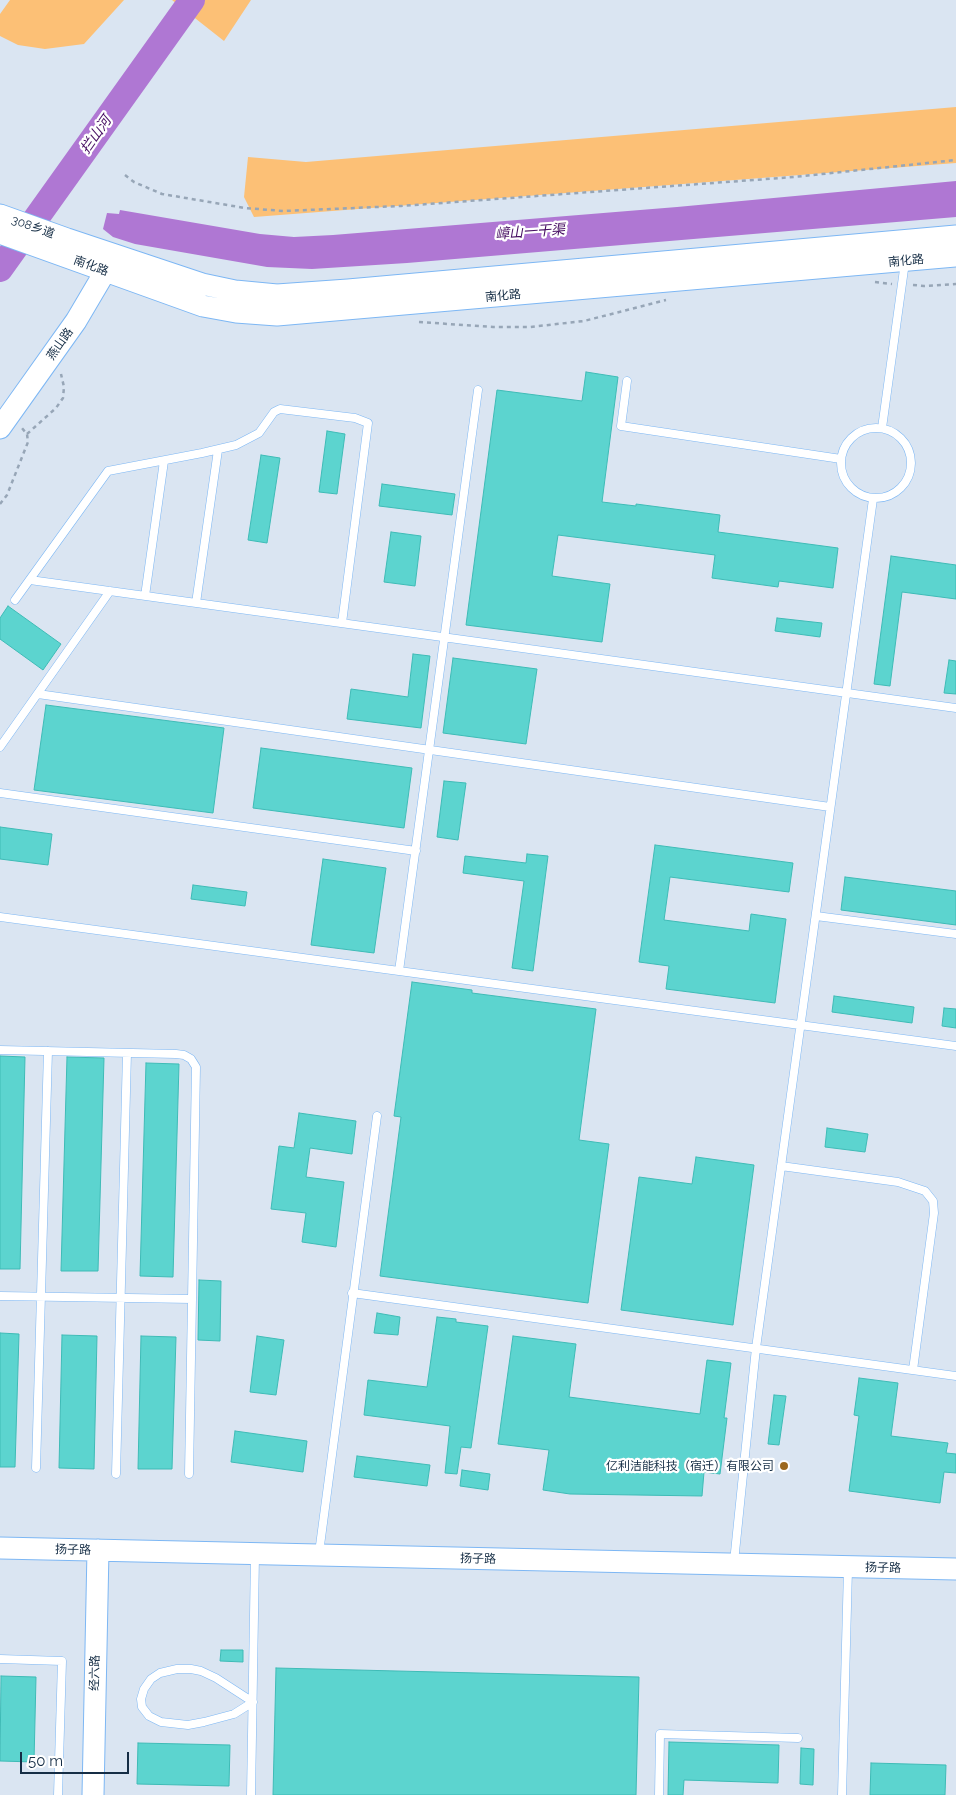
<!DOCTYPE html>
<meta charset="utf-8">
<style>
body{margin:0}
#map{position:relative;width:956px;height:1795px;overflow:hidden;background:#dae5f2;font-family:Raleway,sans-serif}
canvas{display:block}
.scale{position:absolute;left:20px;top:1752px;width:109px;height:22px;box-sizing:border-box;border:2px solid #152d45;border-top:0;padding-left:6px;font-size:15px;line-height:18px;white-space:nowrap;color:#152d45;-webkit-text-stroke:4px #fff;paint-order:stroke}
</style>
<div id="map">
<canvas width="956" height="1795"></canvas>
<div class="scale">50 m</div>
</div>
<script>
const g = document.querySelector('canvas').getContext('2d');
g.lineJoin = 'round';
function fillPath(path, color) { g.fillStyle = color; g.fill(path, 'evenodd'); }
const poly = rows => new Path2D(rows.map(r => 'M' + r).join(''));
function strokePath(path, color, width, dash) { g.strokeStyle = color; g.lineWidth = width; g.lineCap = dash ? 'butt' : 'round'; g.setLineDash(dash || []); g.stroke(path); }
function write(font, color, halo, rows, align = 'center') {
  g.font = font + ' Raleway,"Noto Sans SC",sans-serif'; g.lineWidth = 4.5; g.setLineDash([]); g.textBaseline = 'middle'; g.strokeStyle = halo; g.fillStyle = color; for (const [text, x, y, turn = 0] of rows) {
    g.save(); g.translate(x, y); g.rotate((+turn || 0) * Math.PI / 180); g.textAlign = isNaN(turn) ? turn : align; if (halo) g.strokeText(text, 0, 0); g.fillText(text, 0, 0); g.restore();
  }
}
const green = poly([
 [10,0,124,0,84,44,45,49,18,45,0,36,0,14],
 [172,0,251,0,224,41],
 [956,107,956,163,254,217,244,197,248,157,306,162]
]);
const water = poly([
 [956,181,956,217,407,263,312,269,267,267,135,244,113,237,103,229,107,213,119,214,120,210,260,234,294,237,333,235,677,207]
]);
const river = poly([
 [0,269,192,0]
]);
const building = poly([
 [586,372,618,377,602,502,636,506,636,504,720,515,718,532,838,548,833,588,779,581,778,587,712,578,715,555,558,535,552,576,610,584,602,642,466,625,497,390,582,401,586,372],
 [327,431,345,434,337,494,319,492,327,431],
 [261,455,280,458,267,543,248,540,261,455],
 [382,484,455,494,452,515,379,506,382,484],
 [391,532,421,536,415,586,384,582,391,532],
 [891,556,956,565,956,599,902,592,890,686,874,684,891,556],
 [8,606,61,644,43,670,0,639,0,618,8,606],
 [777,618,822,623,820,637,775,631,777,618],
 [413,654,430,656,421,728,347,719,351,689,408,697,413,654],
 [453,658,537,669,526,744,443,733,453,658],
 [949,660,956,661,956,694,944,693,949,660],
 [46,705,224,728,213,813,34,790,46,705],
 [261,748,412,768,404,828,253,808,261,748],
 [444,781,466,783,458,840,437,837,444,781],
 [0,827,52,834,48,865,0,859,0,827],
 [655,845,793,863,789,892,670,877,664,920,749,931,751,914,786,919,775,1003,666,989,669,966,639,962,655,845],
 [527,854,548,856,533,971,512,968,524,881,463,873,465,856,526,863,527,854],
 [323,859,386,868,374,953,311,945,323,859],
 [845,877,956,891,956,925,841,910,845,877],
 [193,885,247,892,245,906,191,899,193,885],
 [412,982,472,990,472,993,596,1009,579,1140,609,1144,588,1303,380,1276,401,1117,394,1116,412,982],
 [834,996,914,1007,912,1023,832,1012,834,996],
 [944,1008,956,1009,956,1028,942,1026,944,1008],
 [0,1056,25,1057,20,1269,0,1269,0,1056],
 [67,1057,104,1058,98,1271,61,1271,67,1057],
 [146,1063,179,1064,173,1277,140,1276,146,1063],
 [299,1113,356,1121,352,1154,310,1148,306,1177,344,1182,336,1247,302,1242,306,1213,271,1209,279,1146,294,1148,299,1113],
 [827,1128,868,1134,865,1152,825,1147,827,1128],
 [696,1157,754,1165,733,1325,621,1310,639,1177,692,1184,696,1157],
 [199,1280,221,1281,220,1341,198,1340,199,1280],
 [377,1313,400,1317,398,1335,374,1333,377,1313],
 [437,1317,456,1319,456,1322,488,1326,471,1448,461,1447,457,1474,445,1473,450,1426,364,1415,368,1380,427,1387,437,1317],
 [0,1333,19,1334,15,1467,0,1467,0,1333],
 [62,1335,97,1336,94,1469,59,1468,62,1335],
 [141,1336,176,1337,172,1469,138,1469,141,1336],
 [257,1336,284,1340,276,1395,250,1392,257,1336],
 [513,1336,576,1344,569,1397,700,1414,707,1360,731,1363,724,1418,727,1418,720,1474,704,1472,702,1496,570,1494,543,1490,549,1450,498,1444,513,1336],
 [859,1378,898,1383,891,1436,948,1443,946,1453,956,1454,956,1473,944,1472,940,1503,849,1491,859,1416,854,1415,859,1378],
 [774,1395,786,1396,779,1445,768,1444,774,1395],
 [235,1431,307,1441,303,1472,231,1462,235,1431],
 [357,1456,430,1465,427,1486,354,1477,357,1456],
 [462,1470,490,1474,488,1490,460,1486,462,1470],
 [221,1650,243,1650,243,1662,220,1661,221,1650],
 [276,1668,639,1677,636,1795,273,1795,276,1668],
 [1,1676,36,1677,34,1762,0,1761,1,1676],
 [669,1742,779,1745,778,1783,684,1780,683,1795,668,1795,669,1742],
 [138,1743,230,1745,229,1786,137,1784,138,1743],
 [801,1748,814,1749,813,1785,800,1784,801,1748],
 [871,1763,946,1765,945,1795,870,1795,871,1763]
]);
const path = poly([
 [125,175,134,182,162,194,245,208,283,211,401,206,794,177,956,160],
 [875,282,892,284],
 [913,285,924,286,956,284],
 [419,322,493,327,530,327,584,321,666,300],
 [27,434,56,408,63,398,64,387,61,374],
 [0,504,7,495,28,442,27,434,21,427]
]);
const lane = poly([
 [627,381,621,426,841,459],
 '841 463a35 35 0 1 1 70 0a35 35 0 1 1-70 0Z',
 [882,428,905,262],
 [30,580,956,708],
 [145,596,164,461],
 [15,600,108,471,202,453,236,445,259,433,274,412,280,409,355,418,368,423,342,623],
 [196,603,218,450],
 [38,694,830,807],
 [0,747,110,591],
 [0,793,416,851],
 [816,916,956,934],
 [0,917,399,971,478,390],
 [399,971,956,1046],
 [0,1050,176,1054,184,1055,191,1059,196,1067,189,1474],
 [781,1166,898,1182,925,1191,933,1201,934,1213,913,1370],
 [352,1293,956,1376],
 [0,1296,192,1299],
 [36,1468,48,1051],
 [116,1474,127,1053],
 [319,1553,377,1116],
 [734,1562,756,1348,873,499],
 [0,1659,62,1661,58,1795],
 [177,1669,191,1669,201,1671,216,1678,253,1702,234,1714,204,1722,188,1725,161,1722,149,1716,142,1707,141,1699,144,1689,151,1679,160,1673,177,1669],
 [251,1795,255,1555],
 [659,1795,660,1734,798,1738],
 [842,1795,848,1569]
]);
const secondary = poly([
 [0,215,67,239,202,284,235,291,277,295,348,290,956,236],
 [0,233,203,306,236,312,277,315,956,256],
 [0,428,76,321,112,260],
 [0,1548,956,1569],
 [93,1795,98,1550]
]);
const markers = [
 [784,1466,5,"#9c681f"]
];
const streetNames = [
 ["308乡道",33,227,20],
 ["南化路",906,261,-5],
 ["南化路",91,266,20],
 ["南化路",503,296,-5],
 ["燕山路",60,344,-55],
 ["扬子路",73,1550,1],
 ["扬子路",478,1559,1],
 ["扬子路",883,1568,1],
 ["经六路",95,1673,-89]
];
const poiNames = [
 ["亿利洁能科技（宿迁）有限公司",774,1466]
];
const waterNames = [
 ["拦山河",96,135,-55],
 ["嶂山一干渠",530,232,-4]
];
fillPath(green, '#fcc076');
fillPath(water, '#af77d3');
strokePath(river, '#af77d3', 26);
fillPath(building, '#5cd4cf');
strokePath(building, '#3ebbb6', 1);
strokePath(lane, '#7db7f4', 9);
strokePath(secondary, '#7db7f4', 23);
strokePath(path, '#97a6b7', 2.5, [4, 4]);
strokePath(lane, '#fff', 8);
strokePath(secondary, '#fff', 21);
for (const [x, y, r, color] of markers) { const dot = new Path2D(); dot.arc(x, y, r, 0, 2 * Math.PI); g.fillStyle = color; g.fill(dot); strokePath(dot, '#fff', 2); }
write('12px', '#152d45', '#fff', streetNames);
write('12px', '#152d45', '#fff', poiNames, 'right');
write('italic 14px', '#470f63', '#fff', waterNames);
</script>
